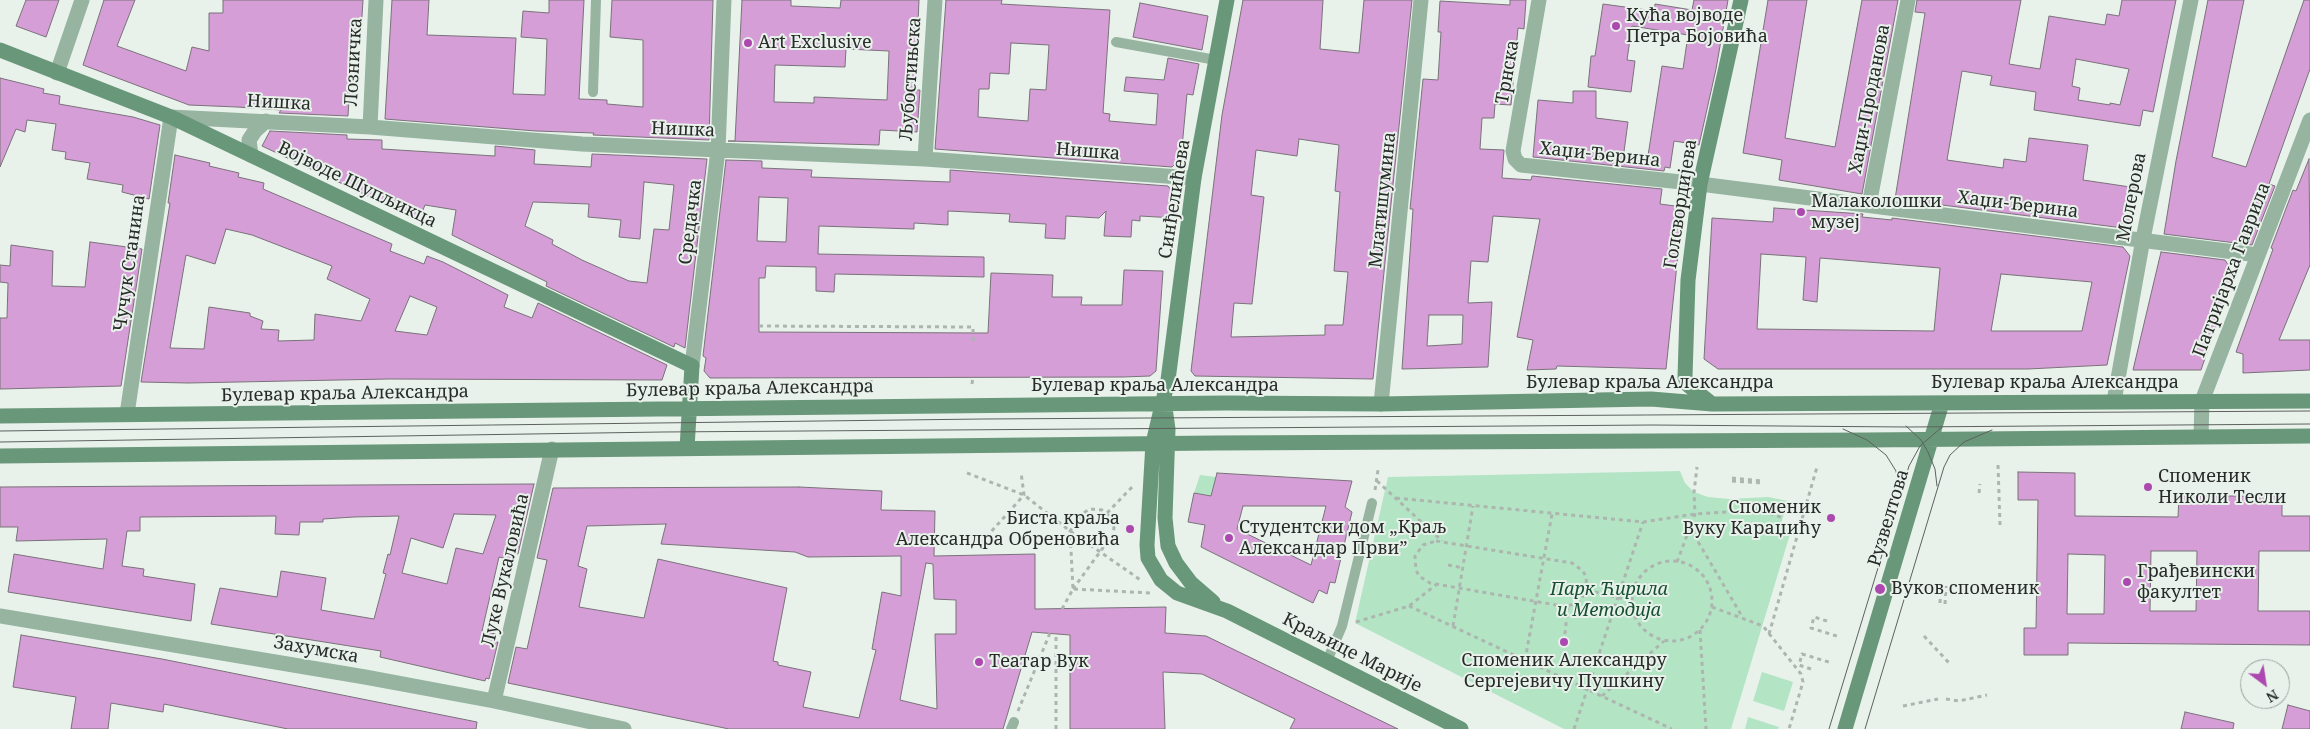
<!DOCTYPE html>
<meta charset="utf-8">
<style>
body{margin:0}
#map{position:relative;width:2310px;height:729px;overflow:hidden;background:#e8f2eb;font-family:"Noto Serif",serif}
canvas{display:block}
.north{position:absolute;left:2240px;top:659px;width:50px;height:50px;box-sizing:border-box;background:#e8f2eb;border:1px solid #9ba29d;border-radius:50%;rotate:149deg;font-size:14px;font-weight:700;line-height:20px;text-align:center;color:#282b29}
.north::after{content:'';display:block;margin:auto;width:18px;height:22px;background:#ac48af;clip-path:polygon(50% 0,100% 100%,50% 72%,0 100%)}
</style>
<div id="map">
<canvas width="2310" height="729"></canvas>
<div class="north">N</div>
</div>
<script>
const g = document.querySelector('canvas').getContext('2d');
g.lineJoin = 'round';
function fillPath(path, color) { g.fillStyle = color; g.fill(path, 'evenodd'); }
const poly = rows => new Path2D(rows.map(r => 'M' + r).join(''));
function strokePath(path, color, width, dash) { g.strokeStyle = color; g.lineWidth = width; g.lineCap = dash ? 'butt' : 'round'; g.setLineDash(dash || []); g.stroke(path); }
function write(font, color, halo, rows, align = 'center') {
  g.font = font + ' "Noto Serif",serif'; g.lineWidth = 4; g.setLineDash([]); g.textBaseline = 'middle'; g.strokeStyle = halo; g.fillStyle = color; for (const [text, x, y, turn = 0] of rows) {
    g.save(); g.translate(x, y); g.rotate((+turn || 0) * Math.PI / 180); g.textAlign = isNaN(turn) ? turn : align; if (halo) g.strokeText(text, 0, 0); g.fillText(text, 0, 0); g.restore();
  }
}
const green = poly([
 [1680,471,1685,483,1694,492,1708,497,1729,499,1768,497,1788,501,1780,527,1791,531,1731,729,1564,729,1355,623,1388,477],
 [1200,475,1216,477,1211,496,1194,493],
 [1762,672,1793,682,1784,711,1753,701],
 [1748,717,1779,727,1778,729,1745,729]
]);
const building = poly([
 [26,0,59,0,46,37,16,26,26,0],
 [104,0,135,0,117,46,186,71,192,47,209,51,209,13,223,13,223,0,363,0,361,32,353,32,348,116,279,113,281,110,237,107,189,105,83,65,104,0],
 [392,0,429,0,427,35,516,38,513,94,545,95,547,39,521,37,523,11,549,13,549,0,584,0,579,99,607,100,607,104,643,107,643,40,610,37,612,0,713,0,709,140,593,135,594,133,536,131,385,119,392,0],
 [742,0,791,0,791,6,840,8,841,0,919,0,915,90,920,90,917,132,880,130,879,145,728,141,735,141,742,0],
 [846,49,889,51,887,100,814,97,814,103,774,102,775,65,845,67,846,49],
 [946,0,1002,0,1001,4,1110,10,1103,113,1110,114,1109,121,1156,125,1158,94,1124,91,1126,77,1164,80,1168,58,1199,64,1193,95,1187,94,1181,158,1172,167,935,149,946,0],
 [1011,43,1049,45,1046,90,1030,89,1028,121,978,117,979,89,989,89,990,73,1009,74,1011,43],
 [1243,0,1323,0,1320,49,1359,53,1364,0,1412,0,1373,379,1195,376,1191,371,1222,115,1243,0],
 [1299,139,1339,145,1335,191,1340,192,1334,271,1348,272,1343,325,1325,325,1325,335,1231,337,1234,303,1252,304,1264,197,1251,195,1256,150,1297,156,1299,139],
 [1510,0,1526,0,1524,29,1518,28,1511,105,1495,104,1494,118,1482,118,1480,149,1504,150,1502,178,1531,180,1532,176,1662,189,1660,204,1683,207,1666,369,1557,366,1556,369,1527,370,1533,340,1517,337,1540,219,1493,216,1488,262,1471,261,1468,303,1492,302,1488,367,1402,369,1413,209,1410,209,1423,79,1438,80,1441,32,1438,32,1440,1,1510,5,1510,0],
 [1429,315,1463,315,1462,344,1427,346,1429,315],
 [1694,0,1728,0,1716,69,1699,145,1674,141,1670,168,1665,167,1664,171,1533,157,1538,100,1573,103,1573,91,1596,91,1596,118,1628,122,1623,159,1647,162,1662,66,1683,69,1688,35,1632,26,1627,60,1635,61,1631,92,1588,87,1591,56,1595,56,1603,4,1654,11,1655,4,1692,10,1694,0],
 [1768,0,1807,0,1785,138,1835,147,1862,0,1898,0,1862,194,1779,180,1782,160,1743,153,1768,0],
 [1917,0,2021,0,2009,64,2040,69,2049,16,2105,25,2107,14,2119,16,2122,0,2176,0,2153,112,2143,110,2140,126,2034,110,2036,92,1990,85,1992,76,1962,71,1947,160,2003,168,2004,159,2026,162,2029,138,2088,145,2083,180,2137,188,2131,229,1895,199,1925,13,1915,12,1917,0],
 [2076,59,2129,69,2120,105,2110,103,2110,105,2078,100,2080,88,2072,86,2076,59],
 [2208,0,2244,0,2212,157,2246,167,2304,0,2310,0,2310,69,2269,184,2275,186,2252,245,2164,234,2176,161,2208,0],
 [1140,3,1208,16,1202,50,1133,37,1140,3],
 [0,78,44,89,43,93,60,96,59,104,133,117,160,125,149,199,122,192,123,185,87,179,90,163,65,159,66,152,52,150,56,124,27,120,25,132,16,129,0,167,0,78],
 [270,131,347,135,347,139,382,140,382,149,495,156,495,146,535,150,534,164,591,167,592,154,707,159,685,348,675,343,674,347,546,286,547,282,452,235,456,210,425,205,419,220,262,146,270,131],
 [644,182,674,185,669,230,654,229,647,283,629,281,582,260,552,244,553,240,525,226,533,202,589,204,588,217,621,220,619,237,640,239,644,182],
 [175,155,210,163,209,166,239,173,238,177,264,183,263,189,392,244,390,251,424,264,427,256,443,262,508,295,504,307,532,318,538,303,667,365,662,380,389,379,188,383,141,382,170,203,168,203,175,155],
 [226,229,252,235,332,266,327,279,370,299,361,321,315,314,314,340,278,341,279,330,261,329,263,321,250,316,250,313,209,307,204,349,170,348,186,255,215,264,226,229],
 [410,296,437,307,427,335,395,331,410,296],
 [2309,159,2310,265,2279,340,2310,340,2310,370,2243,373,2243,354,2236,352,2273,249,2271,248,2293,190,2296,191,2309,159],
 [726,160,762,161,762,168,812,170,811,177,950,182,950,170,1168,186,1176,196,1175,218,1140,216,1140,221,1132,220,1131,237,1104,236,1106,211,1099,218,1066,216,1065,239,1045,238,1046,224,1009,222,1010,214,948,211,948,225,914,223,914,229,819,226,818,254,984,257,984,277,835,274,834,292,816,291,816,267,766,266,765,278,759,278,759,332,988,333,991,273,1053,275,1052,297,1082,297,1081,305,1122,305,1124,270,1163,271,1156,371,1150,376,1123,377,710,378,704,371,706,358,703,356,726,160],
 [759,197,788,198,786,242,757,241,759,197],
 [1774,208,1863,214,1862,217,1892,220,1892,218,2123,247,2130,256,2107,365,2028,369,1718,369,1704,359,1712,218,1773,222,1774,208],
 [1761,254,1806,257,1803,300,1817,302,1820,258,1940,268,1934,331,1757,329,1761,254],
 [2001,274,2092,282,2082,331,1991,331,2001,274],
 [90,242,142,249,121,386,0,389,0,318,7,318,8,283,0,282,0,265,10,266,11,245,53,251,52,286,85,287,90,242],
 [2161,252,2225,260,2234,274,2201,370,2133,370,2161,252],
 [2018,472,2075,473,2075,516,2178,517,2179,496,2282,496,2282,516,2310,516,2310,551,2259,551,2258,611,2310,611,2310,645,2068,643,2068,655,2024,655,2024,628,2036,628,2038,500,2018,500,2018,472],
 [2151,551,2197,551,2196,611,2150,611,2151,551],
 [2068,554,2105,555,2104,614,2067,614,2068,554],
 [1217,473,1352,481,1345,507,1352,512,1335,583,1330,582,1327,594,1319,590,1313,603,1201,547,1205,525,1188,522,1194,493,1211,496,1217,473],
 [1243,506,1326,506,1311,565,1237,529,1243,506],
 [534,484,518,554,514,553,512,560,499,557,482,631,496,634,494,642,498,642,489,679,486,678,485,681,380,657,381,651,211,624,220,588,277,597,281,571,326,578,321,610,374,619,386,574,383,573,388,554,390,555,399,516,354,517,323,519,323,522,300,522,299,535,275,534,276,516,140,517,140,531,127,531,122,566,144,569,143,576,195,584,191,621,8,592,14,554,103,569,107,539,16,541,18,527,0,527,0,487,534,484],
 [454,514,496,515,483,554,456,548,447,584,402,573,411,538,443,548,454,514],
 [799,487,882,491,881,510,935,511,934,556,1035,554,1035,609,1166,607,1165,633,1206,636,1398,729,1290,729,1295,719,1202,674,1163,672,1165,729,1070,729,1070,635,1032,632,1003,729,729,729,508,683,516,647,527,649,547,560,537,558,553,488,799,487],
 [666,524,661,544,795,552,808,557,901,556,901,596,882,592,872,649,876,650,859,718,803,707,811,672,778,665,778,662,773,661,787,588,658,559,644,618,579,607,587,569,578,566,587,526,666,524],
 [926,563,933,564,934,599,956,600,956,634,935,634,937,709,900,700,926,563],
 [21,635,162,659,477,722,476,729,288,729,164,704,163,712,111,703,108,729,71,729,76,697,13,687,21,635],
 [2288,705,2310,711,2310,729,2282,729,2288,705],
 [2185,712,2234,723,2233,729,2181,729,2185,712]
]);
const path = poly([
 [759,326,973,327,973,343],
 [871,384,871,378],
 [972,384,973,377],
 [1998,465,2000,525],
 [967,473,1024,495,1070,531,1142,581],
 [1732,478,1762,481],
 [1377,481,1442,541],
 [1732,481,1762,483],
 [1375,490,1378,470],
 [1979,493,1980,484],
 [1396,498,1643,522,1695,514,1760,510,1783,518],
 [1107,513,1134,485],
 [1690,528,1743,618],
 [1436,541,1572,563,1583,571,1586,577,1587,590,1580,601,1568,606,1562,606,1430,583,1419,576,1416,570,1415,556,1423,545,1436,541],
 [981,543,1024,495,1021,472],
 '1632 601a40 40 0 1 1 80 0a40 40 0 1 1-80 0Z',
 [1677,562,1695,514,1694,492,1697,467],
 [1448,565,1463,568],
 [1074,589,1150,593],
 [1587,590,1632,601],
 [1940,603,1941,585],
 [1945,604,1946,586],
 [1409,606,1672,729],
 [1712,607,1763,626,1801,674,1803,682,1789,729],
 [1062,609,1073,589,1070,531,1085,512,1090,509,1102,510,1111,517,1114,528,1113,534,1073,589],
 [1827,621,1814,617,1811,628,1840,637],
 [1356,622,1409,606,1437,584],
 [1453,626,1473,506],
 [1700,630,1706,729],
 [1769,634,1817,467],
 [1924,636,1950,664],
 [1564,642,1568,606],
 [1525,660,1552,514],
 [1811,669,1799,665,1802,654,1832,663],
 [1602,696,1664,641],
 [1946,699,1959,701,1987,695],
 [1903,706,1938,699],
 [1018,711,1050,633],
 [1056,729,1056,634],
 [1574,729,1643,522]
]);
const lane = poly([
 [1116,42,1216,60],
 [593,92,596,0],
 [1327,661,1342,626,1372,503],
 [1011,729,1014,722]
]);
const street = poly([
 [1539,0,1513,151,1515,159,1521,165,1700,184,2258,255],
 [57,73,82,0],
 [370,127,376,0],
 [251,155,249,140,255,131,266,121],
 [925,159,935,0],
 [1869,205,1908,0],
 [692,366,718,150,724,0],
 [2114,401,2143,239,2191,0],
 [1381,404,1421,0],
 [127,414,171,117,370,127,582,144,925,159,1194,178],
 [2201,436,2202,401,2310,120],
 [0,616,365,677,494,701,624,729],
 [494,701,552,449]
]);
const secondary = poly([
 [1227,0,1194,178,1168,380,1153,443,1147,545,1148,558,1161,580,1177,593,1227,611,1461,729],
 [0,50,171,117,692,366,687,448],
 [1712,404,1688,385,1685,377,1688,280,1700,184,1741,0],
 [1165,408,1168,429,1165,518,1168,546,1176,563,1191,583,1213,602],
 [0,416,1226,403,1381,404,1651,399,1712,404,2310,401],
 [0,456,1214,443,1867,440,2310,436],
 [1845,729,1942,403]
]);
const tram = poly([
 [1906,426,1921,440,1928,452,1935,469,1937,486],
 [1843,429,1867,440,1886,455,1896,471,1899,491],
 [0,431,983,419,2310,411],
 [0,442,662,432,1653,425,1908,427,2310,424],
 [1829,729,1909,466,1920,446,1942,427],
 [1865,729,1944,467,1950,455,1964,442,1992,430]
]);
const markers = [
 [1616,26,5,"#ac48af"],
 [748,43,5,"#ac48af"],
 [1801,212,5,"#ac48af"],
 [2148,487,5,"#ac48af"],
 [1831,518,5,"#ac48af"],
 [1130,529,5,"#ac48af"],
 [1229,538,5,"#ac48af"],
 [2127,582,5,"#ac48af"],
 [1880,589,6,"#ac48af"],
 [1564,642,5,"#ac48af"],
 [979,662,5,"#ac48af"]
];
const poiNames = [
 ["Кућа војводе",1626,16],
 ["Петра Бојовића",1626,37],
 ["Art Exclusive",758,43],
 ["Малаколошки",1811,202],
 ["музеј",1811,223],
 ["Споменик",2158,477],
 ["Николи Тесли",2158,498],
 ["Споменик",1821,508,"right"],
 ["Вуку Караџићу",1821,529,"right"],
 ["Биста краља",1120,519,"right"],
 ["Александра Обреновића",1120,540,"right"],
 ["Студентски дом „Краљ",1239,528],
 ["Александар Први”",1239,549],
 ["Грађевински",2137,572],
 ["факултет",2137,593],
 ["Вуков споменик",1891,589],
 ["Споменик Александру",1564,661,"center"],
 ["Сергејевичу Пушкину",1564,682,"center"],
 ["Театар Вук",989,662]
];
const streetNames = [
 ["Лозничка",354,62,-87],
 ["Трнска",1508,72,-80],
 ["Љубостињска",911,79,-86],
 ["Хаџи-Проданова",1870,99,-79],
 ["Нишка",279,103,3],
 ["Нишка",683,130,2],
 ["Нишка",1088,152,4],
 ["Хаџи-Ђерина",1600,155,6],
 ["Војводе Шупљикца",357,185,26],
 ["Молерова",2132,197,-79],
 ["Синђелићева",1175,199,-81],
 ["Млатишумина",1383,200,-84],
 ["Голсвордијева",1681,204,-81],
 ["Хаџи-Ђерина",2018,205,7],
 ["Средачка",691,222,-83],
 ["Чучук Станина",130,263,-82],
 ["Патријарха Гаврила",2232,270,-69],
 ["Булевар краља Александра",1650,383],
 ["Булевар краља Александра",2055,383],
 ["Булевар краља Александра",1155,386],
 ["Булевар краља Александра",750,389,-1],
 ["Булевар краља Александра",345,394,-1],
 ["Рузвелтова",1889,518,-73],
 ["Луке Вукаловића",506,570,-77],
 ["Захумска",316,650,10],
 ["Краљице Марије",1352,653,27]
];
const parkNames = [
 ["Парк Ћирила",1609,590],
 ["и Методија",1609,611]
];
fillPath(green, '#b3e5c5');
fillPath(building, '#d69ed6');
strokePath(building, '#797279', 1);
strokePath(path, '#adb5af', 3, [4, 4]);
strokePath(lane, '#96b4a0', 10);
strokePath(street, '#96b4a0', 15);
strokePath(secondary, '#69977a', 15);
strokePath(tram, '#5d615e', 1);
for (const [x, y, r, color] of markers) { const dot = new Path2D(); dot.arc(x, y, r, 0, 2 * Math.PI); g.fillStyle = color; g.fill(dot); strokePath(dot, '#e8f2eb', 2); }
write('18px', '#282b29', '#e8f2eb', poiNames, 'left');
write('18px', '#282b29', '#e8f2eb', streetNames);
write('italic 18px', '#164e30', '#e8f2eb', parkNames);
</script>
